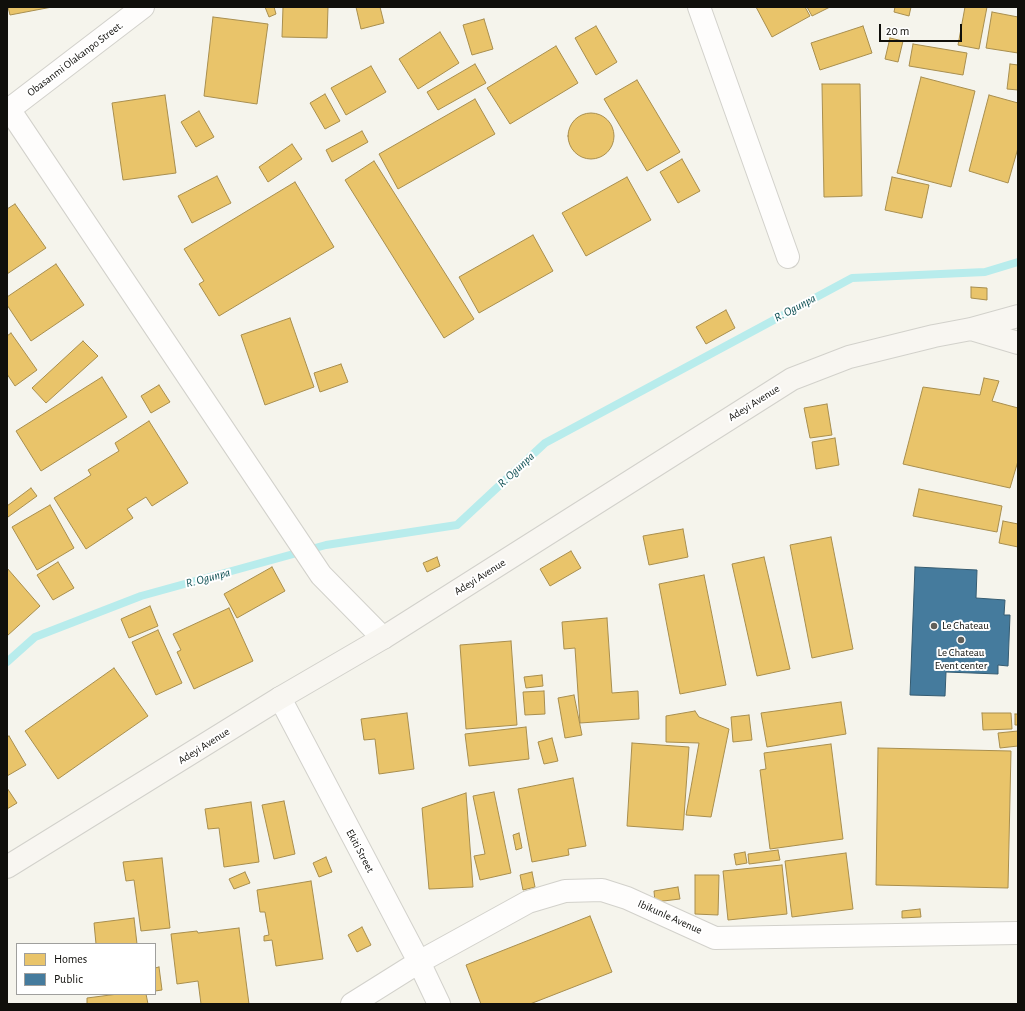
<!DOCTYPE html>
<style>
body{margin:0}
#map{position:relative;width:1025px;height:1011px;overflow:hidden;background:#f5f4ec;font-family:"Alegreya Sans",sans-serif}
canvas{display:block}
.frame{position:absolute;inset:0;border:8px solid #100f0b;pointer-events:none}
.legend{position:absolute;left:16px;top:943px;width:140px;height:52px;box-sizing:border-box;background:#fff;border:1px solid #9f9f9d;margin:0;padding:5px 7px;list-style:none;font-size:12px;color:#100f0b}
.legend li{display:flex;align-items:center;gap:8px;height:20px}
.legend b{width:20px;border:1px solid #9f9f9d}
.scale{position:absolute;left:879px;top:24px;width:83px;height:18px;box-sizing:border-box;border:2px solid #100f0b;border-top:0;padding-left:5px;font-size:12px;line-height:14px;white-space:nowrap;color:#100f0b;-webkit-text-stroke:3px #fff;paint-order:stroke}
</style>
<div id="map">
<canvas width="1025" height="1011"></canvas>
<div class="frame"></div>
<ul class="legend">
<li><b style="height:11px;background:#e9c46a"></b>Homes</li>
<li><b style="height:11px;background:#457b9d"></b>Public</li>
</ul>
<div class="scale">20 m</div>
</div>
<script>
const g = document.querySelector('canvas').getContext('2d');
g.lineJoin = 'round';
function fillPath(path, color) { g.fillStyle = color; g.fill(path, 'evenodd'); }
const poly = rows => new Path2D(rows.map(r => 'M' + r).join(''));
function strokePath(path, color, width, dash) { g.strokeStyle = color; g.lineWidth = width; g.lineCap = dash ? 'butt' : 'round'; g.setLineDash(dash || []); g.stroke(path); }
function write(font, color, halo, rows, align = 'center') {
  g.font = font + ' "Alegreya Sans",sans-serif'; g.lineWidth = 4; g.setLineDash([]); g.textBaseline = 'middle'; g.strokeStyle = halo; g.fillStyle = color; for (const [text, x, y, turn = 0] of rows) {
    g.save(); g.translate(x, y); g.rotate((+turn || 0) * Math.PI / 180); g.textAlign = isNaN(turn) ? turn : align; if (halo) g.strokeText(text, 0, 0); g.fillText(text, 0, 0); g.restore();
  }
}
const homes = poly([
 [8,7,52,7,10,15,8,7],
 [265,7,274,7,276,14,269,17,265,7],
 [283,7,328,7,327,38,282,37,283,7],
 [356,7,380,7,384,23,361,29,356,7],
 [756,7,805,7,810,16,772,37,756,7],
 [807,7,830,7,812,16,807,7],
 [895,7,911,7,909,16,894,12,895,7],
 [965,7,987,7,979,49,958,45,965,7],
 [992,12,1018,17,1018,53,986,48,992,12],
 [213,17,268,24,257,104,204,96,213,17],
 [484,19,493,49,472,55,463,25,484,19],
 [596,26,617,62,596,75,575,38,596,26],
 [863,26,872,53,820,70,811,43,863,26],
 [440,32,459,63,418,89,399,59,440,32],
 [890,38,903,41,898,62,885,59,890,38],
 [913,44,967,53,963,75,909,66,913,44],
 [556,46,578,83,510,124,487,88,556,46],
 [475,64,486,83,438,110,427,92,475,64],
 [1010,64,1018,65,1018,90,1007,89,1010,64],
 [371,66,386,92,346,115,331,88,371,66],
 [921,77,975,91,951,187,897,173,921,77],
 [637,80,680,152,647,171,604,99,637,80],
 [822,84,860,84,862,196,824,197,822,84],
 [325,94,340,121,325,129,310,103,325,94],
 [165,95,176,173,123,180,112,103,165,95],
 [989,95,1018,103,1018,148,1008,183,969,171,989,95],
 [475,99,495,134,398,189,379,154,475,99],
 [199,111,214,137,196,147,181,122,199,111],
 '568 136a23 23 0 1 1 46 0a23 23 0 1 1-46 0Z',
 [362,131,368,142,332,162,326,150,362,131],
 [292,144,302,159,268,182,259,167,292,144],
 [682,159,700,191,678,203,660,172,682,159],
 [374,161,474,319,444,338,345,180,374,161],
 [217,176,231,203,192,223,178,196,217,176],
 [627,177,651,220,586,256,562,213,627,177],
 [892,177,929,185,922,218,885,210,892,177],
 [295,182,334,247,219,316,199,284,204,281,184,249,295,182],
 [15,204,46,248,7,274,7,209,15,204],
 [533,235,553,271,479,313,459,277,533,235],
 [56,264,84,305,31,341,7,305,7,297,56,264],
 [971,287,987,288,987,300,971,298,971,287],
 [726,310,735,328,706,344,696,327,726,310],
 [290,318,314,387,265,405,241,335,290,318],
 [11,333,37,370,15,386,7,374,7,336,11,333],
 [83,341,98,356,46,403,32,388,83,341],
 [341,364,348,382,320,392,314,373,341,364],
 [102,377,127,417,41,471,16,431,102,377],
 [984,378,999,381,992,401,1018,408,1018,461,1010,488,903,464,923,387,980,395,984,378],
 [159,385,170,402,151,413,141,396,159,385],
 [827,404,832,435,810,438,804,408,827,404],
 [149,421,188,483,152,506,146,497,127,509,133,518,86,549,54,498,91,475,88,470,119,451,115,443,149,421],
 [835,438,839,465,816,469,812,442,835,438],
 [31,488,37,496,8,517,7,515,7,506,31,488],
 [919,489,1002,506,997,532,913,516,919,489],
 [50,505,74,548,37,570,12,527,50,505],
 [1003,521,1018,524,1018,547,999,543,1003,521],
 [683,529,688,557,649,565,643,536,683,529],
 [831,537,853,649,812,658,790,545,831,537],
 [571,551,581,568,550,586,540,569,571,551],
 [437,557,440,566,427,572,423,563,437,557],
 [764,557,790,669,757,676,732,564,764,557],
 [58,562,74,588,53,600,37,575,58,562],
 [272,567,285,591,237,618,224,594,272,567],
 [7,568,40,606,7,636,7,568],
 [704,575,726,685,680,694,659,584,704,575],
 [150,606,158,626,129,638,121,619,150,606],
 [229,608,253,661,194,689,177,652,181,650,173,634,229,608],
 [607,618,612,693,638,691,639,719,580,723,575,648,564,649,562,622,607,618],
 [158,630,182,683,156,695,132,642,158,630],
 [511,641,517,725,466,729,460,645,511,641],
 [114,668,148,716,58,779,25,731,114,668],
 [542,675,543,686,526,688,524,677,542,675],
 [544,691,545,714,525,715,523,692,544,691],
 [574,695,582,735,565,738,558,698,574,695],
 [841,702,846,734,767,747,761,713,841,702],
 [695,711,699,717,729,729,711,817,686,815,699,743,666,742,666,716,695,711],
 [407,713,414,769,379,774,375,739,364,740,361,719,407,713],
 [982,713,1011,713,1012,729,983,730,982,713],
 [1015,714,1018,714,1018,725,1015,725,1015,714],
 [749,715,752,740,733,742,731,717,749,715],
 [526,727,529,759,469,766,465,734,526,727],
 [1018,731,1018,746,1000,748,998,733,1018,731],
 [9,736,26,765,7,776,7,737,9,736],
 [552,738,558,761,544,764,538,742,552,738],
 [632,743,689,747,683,830,627,826,632,743],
 [831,744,843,839,770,849,760,770,766,769,764,753,831,744],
 [878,748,1011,751,1008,888,876,885,878,748],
 [573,778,586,846,568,849,569,855,532,862,518,789,573,778],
 [7,788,17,803,7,809,7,788],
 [494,792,511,873,480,880,474,856,485,854,473,796,494,792],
 [466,793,473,887,429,889,422,808,466,793],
 [284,801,295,854,274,859,262,805,284,801],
 [251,802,259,862,224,867,219,828,208,829,205,809,251,802],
 [519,833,522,848,516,850,513,835,519,833],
 [778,850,780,860,749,864,748,854,778,850],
 [745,852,747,863,736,865,734,854,745,852],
 [846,853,853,909,792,917,785,861,846,853],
 [326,857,332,872,319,877,313,863,326,857],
 [162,858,170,928,141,931,134,880,126,881,123,862,162,858],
 [782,865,787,914,728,920,723,871,782,865],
 [245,872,250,883,234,889,229,879,245,872],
 [532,872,535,887,523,890,520,875,532,872],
 [695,875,719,875,718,915,695,914,695,875],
 [311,881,323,959,276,966,272,940,264,941,264,936,269,935,265,912,260,912,257,890,311,881],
 [678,887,680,899,655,902,654,891,678,887],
 [920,909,921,917,902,918,902,911,920,909],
 [590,916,612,972,530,1004,481,1004,466,965,590,916],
 [134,918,137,944,96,944,94,923,134,918],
 [362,927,371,945,357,952,348,935,362,927],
 [239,928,249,1004,201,1004,198,981,177,984,171,934,197,931,198,933,239,928],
 [159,967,162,990,155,991,155,968,159,967],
 [118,994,146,994,148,1004,87,1004,87,998,118,994]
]);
const public = poly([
 [915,567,977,570,976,598,1005,600,1004,615,1010,615,1008,666,998,665,998,674,946,672,945,696,910,695,915,567]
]);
const stream = poly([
 [7,662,35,637,141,596,326,545,457,525,545,443,852,278,985,272,1018,262]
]);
const street = poly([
 [699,7,788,257],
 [9,109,321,575,383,638],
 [7,111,143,7],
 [280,698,419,962,439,1004],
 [352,1004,419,962,528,902,565,891,602,890,627,898,715,938,1018,933]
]);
const secondary = poly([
 [971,329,1018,343],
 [7,867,280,698,383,638,792,379,849,357,934,336,971,329,1018,316]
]);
const markers = [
 [934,626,4,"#605f5a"],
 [961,640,4,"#605f5a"]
];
const streetNames = [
 ["Obasanmi Olakanpo Street.",75,59,-37],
 ["Adeyi Avenue",754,403,-32],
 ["Adeyi Avenue",480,577,-32],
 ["Adeyi Avenue",204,746,-32],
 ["Ekiti Street",360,851,62],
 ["Ibikunle Avenue",670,917,24]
];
const poiNames = [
 ["Le Chateau",942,626],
 ["Le Chateau",961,653,"center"],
 ["Event center",961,666,"center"]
];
const waterNames = [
 ["R. Ogunpa",795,308,-28],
 ["R. Ogunpa",516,470,-43],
 ["R. Ogunpa",208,578,-15]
];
fillPath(homes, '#e9c46a');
strokePath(homes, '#a88e4e', 1);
fillPath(public, '#457b9d');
strokePath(public, '#355b71', 1);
strokePath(stream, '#b8ecec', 8);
strokePath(street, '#d2d1cb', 24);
strokePath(secondary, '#d2d1cb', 24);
strokePath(street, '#fefdfc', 22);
strokePath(secondary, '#f8f6f1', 22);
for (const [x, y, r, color] of markers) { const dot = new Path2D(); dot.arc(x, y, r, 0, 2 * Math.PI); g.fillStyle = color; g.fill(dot); strokePath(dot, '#fff', 1.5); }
write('11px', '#100f0b', '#fff', streetNames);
write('11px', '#100f0b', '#fff', poiNames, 'left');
write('italic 12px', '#0c4e52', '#fff', waterNames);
</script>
